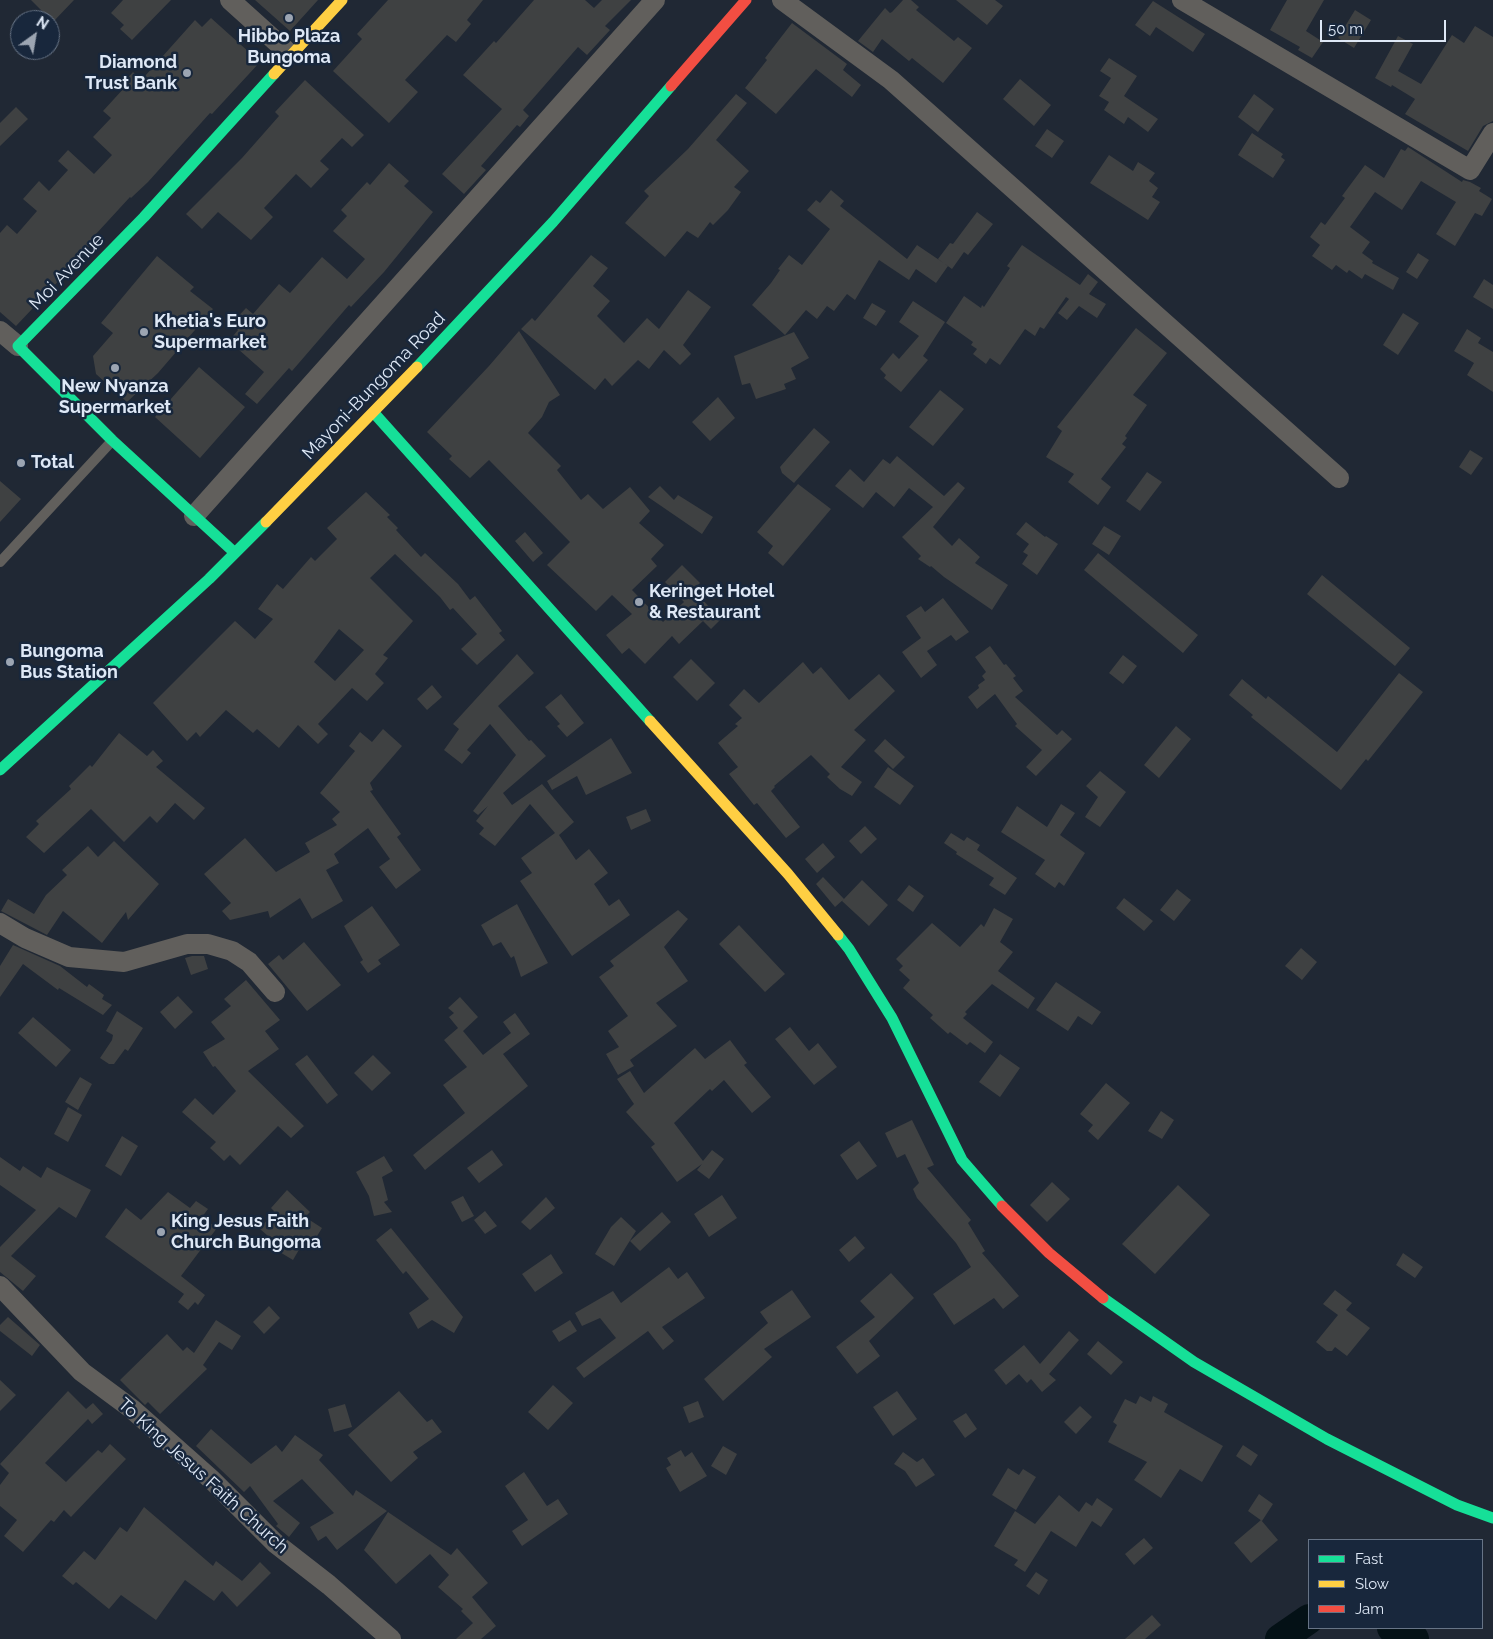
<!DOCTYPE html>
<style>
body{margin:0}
#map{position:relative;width:1493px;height:1639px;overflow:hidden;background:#202834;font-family:Raleway,sans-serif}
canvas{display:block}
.legend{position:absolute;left:1308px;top:1539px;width:175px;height:90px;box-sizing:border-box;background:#18273c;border:1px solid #677486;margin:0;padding:6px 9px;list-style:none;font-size:15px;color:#dee8f6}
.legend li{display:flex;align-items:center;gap:10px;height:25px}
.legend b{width:25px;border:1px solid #677486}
.north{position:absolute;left:10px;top:10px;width:50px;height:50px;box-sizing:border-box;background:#18273c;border:1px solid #677486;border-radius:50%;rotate:32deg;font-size:14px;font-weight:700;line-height:20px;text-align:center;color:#dee8f6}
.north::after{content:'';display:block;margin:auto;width:18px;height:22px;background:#9ca5b2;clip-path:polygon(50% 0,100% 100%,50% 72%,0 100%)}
.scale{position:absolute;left:1320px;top:20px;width:126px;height:22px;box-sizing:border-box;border:2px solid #dee8f6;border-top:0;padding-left:6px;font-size:15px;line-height:18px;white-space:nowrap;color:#dee8f6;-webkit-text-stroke:4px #18273c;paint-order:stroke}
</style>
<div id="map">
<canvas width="1493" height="1639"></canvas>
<ul class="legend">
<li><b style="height:6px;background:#16e098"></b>Fast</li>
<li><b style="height:6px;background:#ffcf43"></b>Slow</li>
<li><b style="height:6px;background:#f24e42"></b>Jam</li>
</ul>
<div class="north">N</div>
<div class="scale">50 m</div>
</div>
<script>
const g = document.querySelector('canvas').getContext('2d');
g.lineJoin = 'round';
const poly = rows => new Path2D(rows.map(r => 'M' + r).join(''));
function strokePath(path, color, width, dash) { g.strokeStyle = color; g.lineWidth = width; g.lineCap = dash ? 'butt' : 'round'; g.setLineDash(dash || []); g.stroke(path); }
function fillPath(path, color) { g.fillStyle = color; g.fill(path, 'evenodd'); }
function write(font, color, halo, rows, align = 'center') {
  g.font = font + ' Raleway,sans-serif'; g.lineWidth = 5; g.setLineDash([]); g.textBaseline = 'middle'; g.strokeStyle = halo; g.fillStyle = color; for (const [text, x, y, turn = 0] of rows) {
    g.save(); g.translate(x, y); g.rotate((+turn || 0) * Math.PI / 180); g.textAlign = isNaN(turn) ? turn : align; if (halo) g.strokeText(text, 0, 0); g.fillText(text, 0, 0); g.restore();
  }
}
const river = poly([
 [1392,1628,1414,1639],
 [1280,1639,1309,1619]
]);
const building = poly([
 [31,0,74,0,53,22],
 [123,0,171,0,132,40,120,29,124,25,111,13],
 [255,0,318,0,290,31],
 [388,0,483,0,467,20,471,24,456,42,447,35,405,80,418,92,389,123,333,71,362,39,357,34],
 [534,0,585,0,594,8,602,0,631,0,605,26,610,30,587,55,578,47,544,86,523,110,529,116,520,127,517,125,481,166,486,170,464,194,442,174,502,109,463,75,494,41,496,43],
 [903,0,911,0,919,7,916,10,954,41,958,37,972,48,943,83,912,58,909,61,882,39,873,52,858,41,885,8,890,13,892,12],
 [956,0,995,0,1003,6,987,25],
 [1287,0,1324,0,1306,31,1323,42,1312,58,1298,50,1300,47,1270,30],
 [1153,1,1205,34,1193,52,1156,27,1150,36,1135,25],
 [1355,10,1371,20,1354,48,1338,38],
 [211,18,260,62,212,114,210,113,148,182,131,198,130,197,96,234,98,236,83,253,84,254,16,326,0,312,0,233,7,225,17,234,37,211,23,199,39,181,49,191,68,170,58,161,68,150,94,174,112,155,93,137,111,118,103,111,125,87,122,84,133,72,140,79,143,75,145,76,195,20,202,27],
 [792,23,847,64,843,70,861,85,852,97,816,69,776,114,745,88,767,60,765,58],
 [1475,26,1493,37,1493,121,1483,126,1468,151,1405,114,1415,99,1392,85,1391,87,1375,78,1398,36,1413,44,1398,71,1421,84,1452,35,1464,43],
 [1109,58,1137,76,1124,96,1158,119,1148,132,1128,117,1124,124,1104,110,1109,102,1099,96,1111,78,1100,71],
 [1020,79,1051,105,1034,126,1003,99],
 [305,80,364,135,352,147,342,138,320,161,329,169,311,188,296,174,264,208,273,217,251,240,218,212,202,229,186,214,242,158,279,116,275,112],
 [736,94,747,103,716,140,749,171,734,187,741,192,728,210,713,225,710,222,698,238,687,231,665,257,625,223,649,196,644,191,688,149],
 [1254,94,1274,109,1258,132,1238,117],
 [16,107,28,119,0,146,0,123],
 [1047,129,1064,141,1052,158,1035,146],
 [1252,133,1283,154,1281,157,1285,160,1273,178,1238,155],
 [1408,147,1462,182,1463,180,1470,182,1481,188,1479,191,1492,199,1482,216,1475,213,1455,246,1436,234,1456,202,1421,181,1402,210,1375,192,1350,227,1370,242,1362,253,1373,261,1372,263,1399,278,1393,290,1365,274,1362,279,1349,270,1347,273,1336,265,1332,270,1312,256,1320,245,1310,237,1321,222,1325,225,1345,198,1342,196,1365,165,1384,178,1401,149,1405,151],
 [1109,155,1133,171,1138,162,1155,173,1149,181,1158,188,1152,197,1160,202,1148,220,1090,183],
 [389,163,409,181,404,186,433,212,384,272,351,307,349,305,292,371,289,368,257,404,245,394,264,372,229,341,238,330,231,324,246,308,253,314,279,284,290,293,322,257,347,279,365,259,333,231,347,216,341,210,367,182,370,185],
 [831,190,844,201,840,206,907,259,917,245,948,266,936,283,916,269,909,280,879,260,855,300,847,294,834,311,827,306,817,319,806,310,785,335,752,305,771,283,780,270,778,269,789,255,802,265,830,229,807,210,816,200,820,203],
 [977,212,993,224,968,255,964,252,952,269,938,259,950,243,953,244],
 [1022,245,1080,285,1088,274,1098,282,1089,294,1106,304,1097,318,1079,306,1067,320,1058,313,1069,299,1066,297,1044,329,1040,327,1035,336,1025,329,1000,365,990,358,986,364,973,354,977,349,971,345,973,342,946,323,964,296,981,308,982,305,984,307,1010,268,1007,266],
 [1418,253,1429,260,1417,279,1406,272],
 [591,255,608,268,593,286,610,301,597,316,624,343,647,318,659,329,688,290,711,307,683,345,691,354,680,365,664,350,649,369,638,360,612,386,605,378,595,390,521,329,532,318,535,321],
 [157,256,194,287,190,291,213,309,158,373,127,402,96,374,93,356,113,333,101,323],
 [1484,279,1493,285,1493,309,1473,297],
 [913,301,945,322,923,356,928,360,901,392,884,378,886,375,880,369,893,353,899,359,919,336,899,322],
 [872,303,886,311,876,326,863,318],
 [1403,313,1419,323,1398,355,1383,345],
 [1136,328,1167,353,1133,395,1147,405,1125,436,1127,438,1122,444,1126,447,1101,479,1111,487,1098,505,1068,482,1074,474,1046,457,1062,431,1057,427],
 [1467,329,1481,338,1478,343,1493,352,1493,392,1467,375,1474,363,1454,351],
 [519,331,560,395,549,402,542,417,528,433,561,466,557,470,581,500,588,494,603,509,630,487,650,511,639,523,664,545,651,559,657,566,632,590,663,622,684,602,665,582,682,565,700,583,693,590,721,619,711,629,703,621,679,644,672,636,645,664,629,648,622,654,606,635,632,614,612,595,596,611,547,565,570,542,489,460,470,478,449,459,452,456,427,432,489,366],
 [794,332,809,358,791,368,796,379,784,384,786,389,756,399,750,383,742,385,734,356],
 [199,367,245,407,200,458,155,417],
 [940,390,964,409,933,446,909,427],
 [718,397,735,418,710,441,692,422],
 [814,428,830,442,794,483,782,473,780,467],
 [1470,450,1483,458,1471,475,1459,467],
 [897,456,944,496,958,482,965,488,933,527,952,546,959,538,980,557,975,563,1008,585,992,610,944,577,931,566,930,567,918,559,921,556,902,537,933,507,909,488,894,507,876,492,863,508,835,486,850,469,864,482,883,459,890,464],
 [1147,472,1162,482,1140,511,1126,501],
 [0,481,21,499,0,522],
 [798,484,831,509,783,566,768,553,773,546,757,532],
 [660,486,674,500,678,495,713,517,702,534,648,497],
 [366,492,390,515,387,517,398,528,396,530,421,557,425,553,458,584,470,600,475,596,502,631,499,633,505,640,477,665,461,649,477,634,453,608,450,610,440,597,395,554,370,578,413,621,383,655,388,658,375,674,384,683,367,701,352,688,318,724,328,734,318,744,298,725,279,748,257,729,253,733,226,710,200,737,196,732,187,741,153,703,235,621,255,639,273,619,258,609,277,584,283,589,311,557,315,561,337,539,327,528],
 [339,629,364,650,335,681,314,662],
 [1026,522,1045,537,1046,536,1058,544,1037,575,1022,564,1028,555,1023,552,1029,544,1016,534],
 [1104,526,1121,536,1109,555,1092,544],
 [525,532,543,553,533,562,515,541],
 [1098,553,1198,635,1183,653,1084,570],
 [1322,575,1410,648,1395,666,1307,594],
 [943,598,969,632,956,641,951,635,927,651,937,665,921,678,902,652,921,638,906,616,921,606,925,612],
 [990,646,1004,665,1006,664,1016,676,1013,678,1023,691,1015,697,1057,735,1062,730,1072,739,1036,776,1026,767,1042,750,1015,726,1017,724,995,694,977,709,968,697,979,688,978,685,985,680,982,676,986,672,975,657],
 [517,654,534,673,498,706,529,741,531,740,546,756,503,793,512,805,542,784,574,822,559,835,576,860,589,849,608,873,594,884,609,906,619,899,630,915,572,956,520,881,532,873,521,858,555,833,530,804,495,846,479,834,484,828,476,821,488,806,478,815,473,811,516,755,490,724,467,750,471,753,462,764,444,750,459,729,453,724],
 [1123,655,1137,666,1123,684,1109,673],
 [691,659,715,683,697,701,673,677],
 [803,662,813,674,821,667,849,700,879,674,895,691,854,730,866,740,841,767,862,782,852,796,840,789,827,777,830,774,811,755,774,786,775,787,771,791,800,827,786,838,757,803,754,805,729,774,738,767,718,743,738,726,735,724,742,718,729,705,744,689,759,703],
 [1399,673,1423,692,1368,761,1366,759,1341,790,1251,717,1253,715,1229,695,1242,679,1266,699,1268,696,1337,752],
 [432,685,442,697,427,710,417,699],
 [561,694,584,723,567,737,557,726,560,724,545,707],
 [1176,726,1191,739,1159,778,1144,765],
 [383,729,402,746,370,783,373,790,370,791,401,834,397,837,421,870,396,889,379,867,390,859,368,828,334,854,339,863,326,870,343,901,312,919,300,898,270,918,268,911,230,920,222,911,231,903,204,874,245,838,276,872,310,852,305,843,337,825,332,819,340,812,320,793,355,751,349,746,360,732,372,742],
 [119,733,147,756,153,750,163,761,156,767,205,808,194,820,175,803,157,823,150,816,124,842,91,809,44,853,26,837,39,824,36,821,71,789,69,786,90,765,92,767],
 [611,738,632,773,586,795,577,776,552,790,547,781],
 [885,739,905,757,893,769,874,751],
 [888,767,914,786,900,805,874,787],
 [1100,771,1126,792,1100,827,1085,817,1098,797,1086,786],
 [1061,804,1075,813,1060,835,1085,853,1064,886,1059,882,1055,888,1035,874,1045,860,1001,832,1017,806,1047,827],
 [646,809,651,821,631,830,626,817],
 [865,826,877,839,861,854,849,841],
 [951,833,964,841,967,837,980,845,977,850,1017,878,1005,895,989,885,994,878,956,854,957,852,944,843],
 [114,841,159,884,128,920,126,912,102,943,63,911,47,935,1,911,8,899,34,914,46,895,67,875,62,870,88,846,98,857],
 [823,843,835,857,817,873,805,859],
 [823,877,844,899,835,907,816,884],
 [862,880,888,905,869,926,842,901],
 [909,885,924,896,913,912,897,900],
 [1177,889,1191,900,1174,921,1160,910],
 [1124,898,1153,921,1144,931,1116,908],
 [517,904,548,963,521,977,514,956,511,958,501,942,493,946,481,925],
 [372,906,400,945,378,960,381,964,368,973,360,962,363,960,344,926],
 [994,908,1013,919,1000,942,1013,952,998,971,1035,998,1028,1009,992,984,965,1012,967,1014,963,1018,993,1042,985,1053,970,1042,967,1045,950,1032,948,1034,930,1018,933,1015,903,988,910,980,899,970,903,966,896,959,932,923,960,947,981,924,984,927],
 [678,910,688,919,664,947,688,981,656,1003,677,1026,630,1060,634,1066,618,1075,606,1054,619,1047,608,1031,628,1016,599,977,614,966,610,961],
 [739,925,785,974,765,992,719,944],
 [304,942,341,985,307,1011,268,964,279,955,283,960],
 [13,945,60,966,87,987,89,984,104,995,102,999,112,1005,103,1015,59,988,58,990,23,964,0,997,0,966],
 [1301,948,1317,962,1302,980,1285,966],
 [192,956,204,956,208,969,191,975,185,958],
 [246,980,280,1020,265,1031,279,1049,248,1071,304,1126,291,1138,278,1126,240,1165,230,1155,224,1161,210,1148,216,1142,182,1112,195,1098,213,1115,236,1091,215,1066,213,1067,203,1052,225,1039,211,1022,231,1006,224,999],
 [1056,982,1101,1012,1092,1025,1078,1016,1068,1031,1036,1010],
 [178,996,193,1012,175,1029,160,1012],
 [460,997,478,1017,463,1031,483,1055,511,1033,503,1022,515,1013,530,1034,503,1054,528,1086,425,1170,413,1155,465,1113,443,1085,467,1067,444,1040,458,1028,449,1017,454,1013,448,1008],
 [117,1011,143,1028,128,1051,125,1049,114,1064,109,1064,100,1058,112,1040,113,1035,106,1031],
 [33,1017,71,1050,56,1067,18,1033],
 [790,1027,809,1051,818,1043,837,1067,814,1085,775,1039],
 [730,1040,747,1063,744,1065,771,1097,752,1113,724,1080,712,1091,710,1089,674,1123,703,1161,712,1150,724,1159,709,1179,697,1170,702,1164,677,1182,651,1147,655,1144,626,1112,634,1104,617,1079,630,1071,644,1093,695,1048,705,1059],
 [1000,1054,1020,1068,1000,1097,979,1082],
 [307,1055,338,1095,327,1104,295,1064],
 [373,1055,391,1073,372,1091,354,1073],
 [80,1077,92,1084,78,1110,65,1102],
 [1106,1083,1130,1103,1098,1140,1088,1131,1093,1125,1080,1114],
 [68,1107,82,1115,68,1142,54,1134],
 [1161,1111,1174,1120,1162,1139,1148,1131],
 [912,1120,934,1165,927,1168,971,1220,968,1223,985,1251,982,1253,1019,1296,1003,1309,994,1298,954,1325,933,1294,971,1267,956,1243,917,1198,913,1189,919,1183,905,1154,897,1158,885,1133],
 [122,1136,138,1146,121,1176,105,1166],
 [859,1141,877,1166,857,1180,840,1155],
 [492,1150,503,1165,479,1183,467,1168],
 [384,1156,393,1171,382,1177,388,1200,384,1202,392,1212,374,1216,369,1196,356,1172],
 [0,1157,20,1171,23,1166,41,1178,47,1167,91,1190,76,1218,59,1207,11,1256,36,1276,23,1291,0,1272,0,1247,36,1210,0,1185],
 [1052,1182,1070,1199,1047,1222,1030,1205],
 [1178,1185,1210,1215,1155,1274,1122,1244],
 [287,1190,310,1212,305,1217,322,1228,311,1246,304,1241,293,1260,263,1242,268,1236,260,1229,274,1211,271,1208],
 [168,1192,190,1208,196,1201,208,1209,202,1217,217,1228,181,1276,205,1295,198,1305,195,1302,188,1310,178,1302,184,1294,105,1237,126,1208,141,1220],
 [722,1195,737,1218,709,1237,694,1214],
 [463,1196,474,1216,462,1222,451,1202],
 [546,1197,555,1208,530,1230,521,1222],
 [485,1211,497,1226,485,1234,474,1220],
 [662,1212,671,1222,640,1251,630,1241],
 [621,1217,636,1231,614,1266,595,1254,611,1227],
 [391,1228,463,1317,454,1333,432,1320,418,1329,409,1313,429,1299,406,1271,403,1274,376,1240],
 [855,1236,865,1248,849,1262,839,1250],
 [1403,1253,1423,1267,1415,1278,1396,1265],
 [551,1254,563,1273,535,1292,522,1274],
 [669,1267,678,1279,687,1272,705,1298,662,1327,674,1341,663,1350,648,1331,584,1378,576,1368,616,1338,600,1318,582,1326,575,1313,613,1291,621,1303],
 [891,1273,914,1298,869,1341,880,1356,857,1374,836,1347,875,1317,860,1301],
 [792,1290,811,1317,764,1349,772,1357,723,1401,704,1379,768,1323,760,1312],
 [1335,1290,1352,1303,1346,1310,1370,1328,1347,1356,1335,1347,1332,1351,1327,1351,1316,1342,1338,1315,1323,1304],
 [269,1306,280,1318,264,1334,253,1322],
 [8,1317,40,1345,32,1356,0,1331,0,1325],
 [216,1320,241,1336,232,1350,219,1342,203,1365,207,1369,160,1414,148,1402,145,1405,120,1380,167,1334,183,1351,187,1347,194,1353],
 [570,1320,577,1331,559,1342,552,1331],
 [1069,1331,1079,1340,1049,1374,1056,1380,1042,1392,1031,1379,1027,1383,1019,1374,1006,1385,994,1370,1024,1345,1040,1364],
 [1098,1341,1123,1362,1111,1375,1087,1354],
 [0,1380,16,1395,0,1411],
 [553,1385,573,1403,548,1430,528,1412],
 [68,1391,86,1409,93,1403,103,1414,92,1424,88,1419,45,1463,66,1482,98,1450,102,1453,110,1444,126,1459,71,1517,64,1510,54,1522,51,1520,23,1552,4,1536,17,1520,0,1506,0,1485,9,1473,0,1464],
 [399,1391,427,1422,432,1419,442,1432,413,1452,418,1458,391,1482,348,1435],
 [897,1391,917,1419,893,1436,873,1407],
 [1140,1396,1151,1402,1153,1396,1168,1404,1164,1412,1223,1446,1202,1482,1180,1469,1161,1498,1134,1480,1147,1462,1108,1442,1117,1425,1113,1422,1125,1399,1136,1404],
 [698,1401,704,1417,689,1423,683,1407],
 [345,1404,352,1427,334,1432,328,1409],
 [1080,1406,1092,1417,1076,1434,1064,1422],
 [966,1413,977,1429,965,1438,953,1421],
 [211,1429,251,1464,276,1445,282,1452,295,1435,323,1455,319,1460,353,1496,356,1490,387,1511,337,1550,326,1536,318,1541,310,1527,334,1513,302,1479,273,1501,300,1523,289,1537,276,1526,278,1524,250,1486,244,1492,196,1446],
 [1243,1445,1258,1455,1251,1466,1236,1456],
 [723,1446,737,1454,726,1475,711,1466],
 [681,1450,685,1457,692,1452,707,1476,680,1492,666,1468,671,1465,667,1458],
 [903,1452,917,1462,923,1458,935,1475,916,1487,905,1471,894,1464],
 [1008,1468,1019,1475,1023,1469,1036,1477,1016,1510,992,1495],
 [524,1472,547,1506,558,1499,568,1514,522,1546,512,1531,528,1520,505,1486],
 [1259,1494,1273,1504,1262,1521,1248,1511],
 [1059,1495,1079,1512,1086,1502,1092,1506,1097,1498,1113,1509,1101,1527,1092,1521,1076,1547,1051,1531,1025,1572,1014,1565,1018,1560,994,1546,1015,1511,1035,1524],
 [144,1507,213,1566,216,1561,242,1581,260,1562,271,1573,237,1607,222,1591,214,1601,185,1580,156,1620,121,1595,109,1609,76,1582,73,1585,62,1576,84,1551,95,1560,120,1527,127,1532],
 [388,1512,451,1555,457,1548,488,1583,472,1597,496,1626,481,1639,456,1639,473,1623,461,1611,463,1609,438,1587,449,1575,430,1554,396,1584,364,1550],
 [1261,1520,1278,1540,1251,1563,1234,1543],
 [1144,1538,1153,1548,1134,1565,1125,1554],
 [1036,1572,1048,1580,1039,1595,1026,1586],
 [1152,1615,1161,1625,1145,1639,1125,1639]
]);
const lane = poly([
 [0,562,111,442]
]);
const street = poly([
 [230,0,291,55],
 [782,0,891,80,1339,478],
 [1182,0,1470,170,1493,133],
 [0,331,18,346],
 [194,516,655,0],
 [0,923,25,938,69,957,124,962,187,944,208,944,232,951,249,962,275,992],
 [0,1286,82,1372,132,1409,212,1480,275,1543,329,1585,391,1639]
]);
const fast = poly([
 [417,367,553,222,671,86],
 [374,413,650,721],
 [235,553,112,440,18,346,144,217,274,74],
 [0,770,209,579,266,522],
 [838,935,849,949,892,1018,962,1160,1002,1206],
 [1103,1298,1194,1362,1327,1439,1457,1505,1493,1518]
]);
const slow = poly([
 [274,74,342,0],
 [266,522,417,367],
 [650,721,788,874,838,935]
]);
const jam = poly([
 [671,86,746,0],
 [1002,1206,1049,1253,1103,1298]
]);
const markers = [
 [289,18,5,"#9ca5b2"],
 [187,73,5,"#9ca5b2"],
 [144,332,5,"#9ca5b2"],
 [115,368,5,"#9ca5b2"],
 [21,463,5,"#9ca5b2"],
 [639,602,5,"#9ca5b2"],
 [10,662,5,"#9ca5b2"],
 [161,1232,5,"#9ca5b2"]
];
const poiNames = [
 ["Hibbo Plaza",289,37,"center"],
 ["Bungoma",289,58,"center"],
 ["Diamond",177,63,"right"],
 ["Trust Bank",177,84,"right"],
 ["Khetia's Euro",154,322],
 ["Supermarket",154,343],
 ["New Nyanza",115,387,"center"],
 ["Supermarket",115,408,"center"],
 ["Total",31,463],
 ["Keringet Hotel",649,592],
 ["& Restaurant",649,613],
 ["Bungoma",20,652],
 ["Bus Station",20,673],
 ["King Jesus Faith",171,1222],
 ["Church Bungoma",171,1243]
];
const streetNames = [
 ["Moi Avenue",67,272,-46],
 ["Mayoni-Bungoma Road",374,386,-46],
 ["To King Jesus Faith Church",203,1476,42]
];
strokePath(river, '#041116', 30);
fillPath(building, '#3f4142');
strokePath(lane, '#615f5c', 10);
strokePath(street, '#615f5c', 20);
strokePath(fast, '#16e098', 11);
strokePath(slow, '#ffcf43', 11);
strokePath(jam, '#f24e42', 11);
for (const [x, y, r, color] of markers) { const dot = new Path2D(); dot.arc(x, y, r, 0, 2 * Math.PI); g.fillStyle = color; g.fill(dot); strokePath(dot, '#18273c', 2); }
write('bold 18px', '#dee8f6', '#18273c', poiNames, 'left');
write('18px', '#dee8f6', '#18273c', streetNames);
</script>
